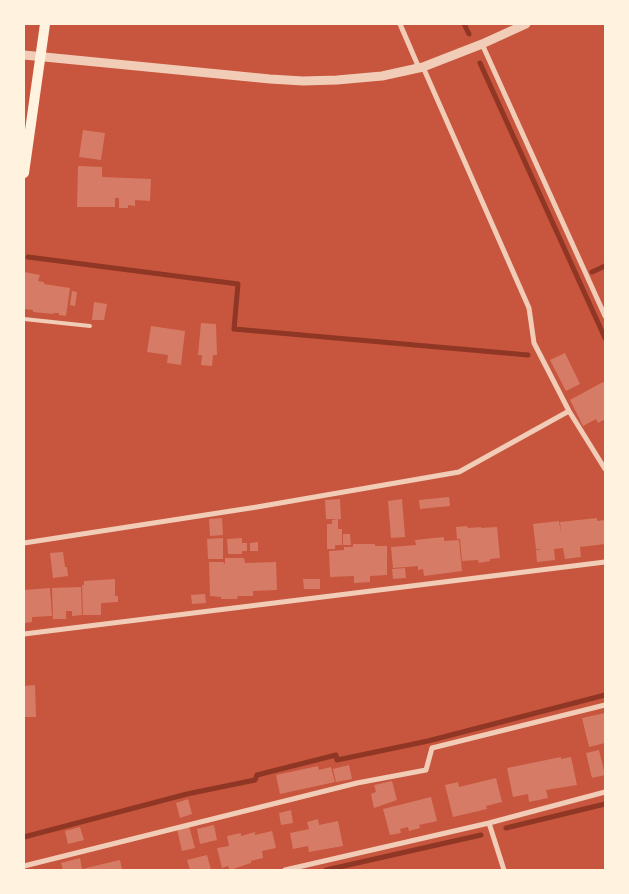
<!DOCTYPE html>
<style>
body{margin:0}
#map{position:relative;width:629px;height:894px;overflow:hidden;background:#c8553d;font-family:Helvetica,sans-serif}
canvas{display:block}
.frame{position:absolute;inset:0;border:25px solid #fff3e0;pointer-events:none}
</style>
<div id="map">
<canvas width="629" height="894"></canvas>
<div class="frame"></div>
</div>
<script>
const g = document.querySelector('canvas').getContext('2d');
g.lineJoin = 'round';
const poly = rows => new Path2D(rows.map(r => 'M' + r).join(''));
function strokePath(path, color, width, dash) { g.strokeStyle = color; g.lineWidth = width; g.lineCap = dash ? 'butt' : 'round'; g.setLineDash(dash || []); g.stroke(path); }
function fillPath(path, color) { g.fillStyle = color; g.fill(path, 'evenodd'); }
const stream = poly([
 [464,24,469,34],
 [480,63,605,338],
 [28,257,238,284,234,329,528,355],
 [592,272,605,266],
 [506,828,605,804],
 [24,837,187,794,255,780,257,775,336,755,337,760,428,741,605,695],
 [326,870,481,835]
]);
const building = poly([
 [83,130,105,133,101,160,79,157],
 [78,166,102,167,102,177,151,179,150,201,135,200,135,206,128,205,128,208,119,208,119,198,115,198,115,207,77,207],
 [24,272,40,275,38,281,44,282,44,284,70,288,66,316,59,315,59,313,54,313,53,314,33,312,33,310,24,309],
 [72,291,77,292,75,306,70,305],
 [94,302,107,304,104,320,92,320],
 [201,323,216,324,217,355,213,355,212,366,201,365,202,355,198,355],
 [151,326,185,331,181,365,167,363,168,355,147,352],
 [565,353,580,384,566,391,550,360],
 [603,382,605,383,605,419,598,423,596,419,583,426,570,400],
 [449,497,450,506,420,509,419,500],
 [340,499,341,519,326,519,325,500],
 [402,499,405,537,391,538,388,501],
 [222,518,223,535,210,536,209,519],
 [597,518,597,521,605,520,605,544,580,547,581,557,565,559,563,548,554,549,555,560,537,562,536,550,542,549,536,549,533,524,559,521,561,533,560,522],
 [338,519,338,529,342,529,342,545,335,545,335,549,327,549,327,524,332,524,332,520],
 [467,526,468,528,481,527,481,528,497,527,500,558,490,559,490,561,479,563,478,560,462,561,460,539,457,539,456,527],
 [343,534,350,534,351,545,343,545],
 [444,537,444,541,459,540,462,571,424,576,423,569,418,570,418,566,393,568,391,547,416,545,415,540],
 [223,538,223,559,208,559,207,539],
 [242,538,242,543,247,543,247,551,242,551,242,554,228,554,227,539],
 [258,542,258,551,250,551,250,543],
 [353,544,375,544,375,546,387,546,387,575,370,576,370,582,354,583,354,576,330,577,329,551,344,550,344,547,353,547],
 [63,552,65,567,67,567,68,576,53,578,50,553],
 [225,558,244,558,245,563,276,562,277,590,253,591,253,596,238,596,237,599,221,599,221,597,210,596,209,562,223,562,225,564],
 [405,568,406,578,393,579,392,569],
 [115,579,115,596,118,596,118,602,101,603,101,615,83,615,82,585,84,585,84,581],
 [303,579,320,579,320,589,304,589],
 [81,587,82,615,72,616,72,611,66,611,66,619,53,619,52,588],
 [50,588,52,616,32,617,32,622,24,623,24,590],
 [205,594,206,603,192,604,191,595],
 [35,685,36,717,24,717,24,686],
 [605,713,605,743,589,747,582,718],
 [599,750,605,775,592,778,586,753],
 [561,757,561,759,571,757,577,785,546,790,548,798,529,802,528,794,513,797,507,768],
 [349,765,352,779,336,782,333,769],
 [318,766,319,770,331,767,335,782,280,794,276,775],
 [496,778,502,802,486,806,487,809,453,817,445,785,458,782,459,787],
 [392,781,397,800,374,808,371,794,376,792,374,785],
 [431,797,437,821,419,825,420,828,409,831,408,827,400,829,401,833,390,835,383,809],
 [188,799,192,814,180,818,176,803],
 [291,810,293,823,281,825,279,813],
 [318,819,319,825,338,821,343,846,309,852,308,846,293,849,290,833,309,829,307,822],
 [214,825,217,840,200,844,197,829],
 [189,826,195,848,182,851,177,829],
 [80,827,84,840,68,844,65,831],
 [272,831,276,848,262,851,263,858,251,861,251,863,230,870,228,866,222,868,217,848,229,846,227,836,241,833,241,836,255,832,255,835],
 [207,855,211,870,190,870,187,860],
 [80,858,82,869,120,860,122,870,63,870,61,863]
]);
const service = poly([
 [24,319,90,326]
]);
const minor = poly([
 [400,24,419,68],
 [482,44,605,316],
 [423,67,529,308,534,343,569,411,605,469],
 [24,543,257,507,459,472,569,411],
 [24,634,605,562],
 [489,823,504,870],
 [24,866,357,783,426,770,432,748,605,705],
 [285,870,489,823,605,792]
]);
const tertiary = poly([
 [24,55,270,79,303,81,337,80,382,76,423,67,482,44,526,24]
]);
const secondary = poly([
 [24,173,45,24]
]);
strokePath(stream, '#8f3625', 5);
fillPath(building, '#d67c66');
strokePath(service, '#f1ccb7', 4);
strokePath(minor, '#f1ccb7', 5);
strokePath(tertiary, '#f1ccb7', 9);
strokePath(secondary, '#fff3e0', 10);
</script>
